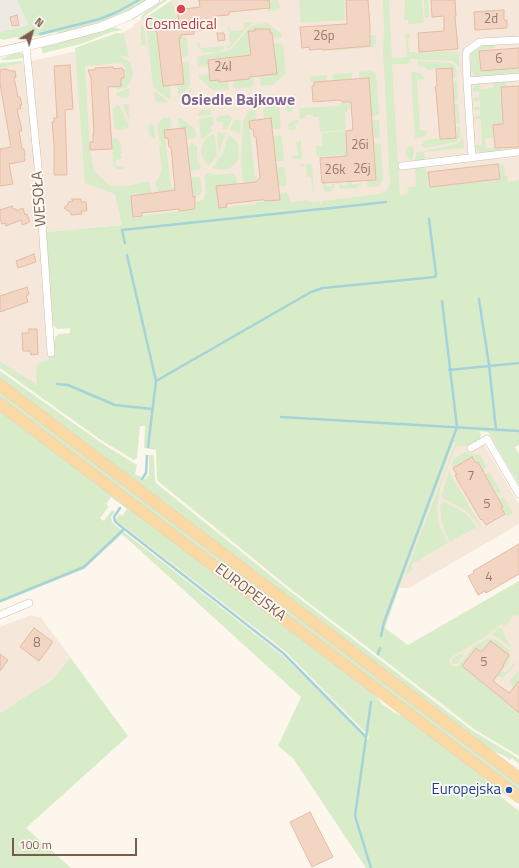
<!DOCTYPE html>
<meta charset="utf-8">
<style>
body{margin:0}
#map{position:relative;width:519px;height:868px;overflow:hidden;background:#fdf6ec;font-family:"Titillium Web",sans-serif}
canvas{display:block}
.north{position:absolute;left:12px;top:12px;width:40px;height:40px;-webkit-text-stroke:3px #fffaf3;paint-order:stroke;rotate:37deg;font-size:11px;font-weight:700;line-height:16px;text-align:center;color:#7a5c4d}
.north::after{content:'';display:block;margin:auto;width:14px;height:18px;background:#7a5c4d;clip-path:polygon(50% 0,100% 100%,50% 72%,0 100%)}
.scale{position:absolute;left:12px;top:838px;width:125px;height:18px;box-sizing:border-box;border:2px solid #7a5c4d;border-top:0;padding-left:5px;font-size:12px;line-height:14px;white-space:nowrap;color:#7a5c4d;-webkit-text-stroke:3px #fffaf3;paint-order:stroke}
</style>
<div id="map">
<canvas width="519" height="868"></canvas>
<div class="north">N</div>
<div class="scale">100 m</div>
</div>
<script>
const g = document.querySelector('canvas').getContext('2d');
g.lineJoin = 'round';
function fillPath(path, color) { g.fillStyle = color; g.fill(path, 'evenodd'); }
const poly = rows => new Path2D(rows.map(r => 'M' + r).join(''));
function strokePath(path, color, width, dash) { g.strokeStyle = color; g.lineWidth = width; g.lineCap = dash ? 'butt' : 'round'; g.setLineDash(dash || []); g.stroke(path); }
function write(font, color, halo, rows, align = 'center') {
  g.font = font + ' "Titillium Web",sans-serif'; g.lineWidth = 3.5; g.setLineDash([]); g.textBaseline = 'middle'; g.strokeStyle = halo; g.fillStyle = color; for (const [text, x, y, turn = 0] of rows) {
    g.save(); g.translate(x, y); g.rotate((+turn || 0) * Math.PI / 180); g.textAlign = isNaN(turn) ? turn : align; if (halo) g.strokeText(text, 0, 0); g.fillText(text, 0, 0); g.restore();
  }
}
const residential = poly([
 [172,0,519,0,519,183,395,198,47,232,49,276,49,360,37,386,0,361,0,68,76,51,122,33,133,27,133,25],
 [454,442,484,444,519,504,519,524,409,588,399,588],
 [519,605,519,730,494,708,438,652],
 [31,615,38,617,40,616,70,657,53,679,0,713,0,627]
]);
const industrial = poly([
 [0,0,17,0,28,24,26,26,0,32]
]);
const green = poly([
 [17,0,147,0,128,12,113,18,58,34,58,32,39,36,18,37,2,40,2,39,0,39,0,32,26,26,28,24],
 [163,0,167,0,146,15,141,21,142,15],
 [269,0,279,0,278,2,280,7,278,10,268,12,268,8,270,8],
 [299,0,344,0,345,20,301,23],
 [383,0,389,0,392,58,407,57,405,33,408,33,410,35,408,39,409,52,416,52,417,53,458,51,458,53,414,56,459,54,460,78,459,66,452,61,411,59,408,64,392,64,400,195,407,194,408,187,416,186,415,167,425,166,426,171,428,171,429,187,500,180,499,165,501,164,504,166,505,176,507,176,508,182,519,180,519,445,515,447,519,454,519,485,488,432,479,431,481,434,480,439,468,446,456,446,440,487,437,505,439,526,448,543,420,559,423,565,419,560,411,564,413,570,405,575,456,442,454,442,399,588,385,628,408,645,519,581,519,616,516,615,512,616,509,623,503,626,501,624,486,636,453,656,449,660,450,663,453,666,458,666,474,646,489,638,498,641,509,650,511,658,506,667,502,664,508,659,507,658,509,655,491,641,489,644,488,643,482,653,476,648,462,666,519,713,519,756,474,729,451,711,292,590,159,482,157,479,156,450,144,448,145,426,140,426,137,458,134,460,101,440,0,368,0,361,37,385,36,366,44,361,49,360,48,354,56,337,59,334,70,333,70,328,58,329,55,327,52,323,48,278,49,276,46,232,122,225,115,194,85,183,75,48,117,33,124,34,129,57,121,56,120,57,125,59,131,64,133,75,131,81,126,87,117,90,116,88,111,87,121,86,121,78,125,78,126,67,123,67,122,63,85,66,90,150,94,171,110,186,126,186,148,182,149,183,152,193,131,195,133,218,142,217,142,216,196,209,196,202,203,200,206,193,205,176,208,173,218,175,233,173,236,176,237,184,216,186,219,208,256,204,256,202,280,200,279,193,286,192,288,194,290,202,308,200,313,202,320,201,321,205,322,205,322,201,380,194,387,190,390,184,383,51,384,30],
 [405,0,422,0,424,23,408,24,408,20,404,20],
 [424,0,428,0,429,17,425,18],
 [170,2,172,2,172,4,174,7,175,15,178,15,179,21,159,22,159,24,156,25,162,86,170,85,171,100,153,87,146,23,151,14],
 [254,22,245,30,230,48,227,48,226,46,230,45,228,26,228,25,230,26,231,31,244,30,244,23],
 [267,23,282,34,282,37,273,39,272,33,270,33,269,29,255,29,255,30,248,31,251,59,246,55,208,59,208,66,198,67,197,59,199,56,231,50,249,28,256,24],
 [141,25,144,27,146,45,141,45],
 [114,27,123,30,111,32,81,44,43,53,41,47,82,37],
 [370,35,374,35,376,36,376,44,374,47,329,51,329,49,370,46],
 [185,37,187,39,188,56,182,58,180,38],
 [197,42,200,43,200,48,223,46,224,48,222,50,217,52,203,52,196,45,196,44],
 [281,43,283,45,286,73,273,85,261,86,259,76,274,53,274,48,271,44],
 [495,44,495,48,479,50,480,71,519,69,519,74,478,77,474,75,471,70,471,53,481,45],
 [18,52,23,54,25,58,7,60,0,60,13,53],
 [22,61,23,63,0,68,0,63],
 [417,61,451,63,456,67,457,78,453,77,452,67,428,70,424,67,417,66],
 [187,62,189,63,190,85,179,99,177,85,185,84,182,63],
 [372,71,376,75,379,113,378,115,372,116,369,78,359,79,359,72],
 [411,71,421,74,424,77,424,79,417,80,420,130,427,130,427,132,425,136,415,139],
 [352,73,352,79,333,80,334,74],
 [209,74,219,80,219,82,228,82,229,88,228,90,213,90,199,78,199,75],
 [327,75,327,81,311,82,310,76],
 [253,76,254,85,252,85,253,87,236,89,234,87,233,78,240,78,241,80,249,79,249,77],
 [454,81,457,81,458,101,454,100],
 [506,81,507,87,500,88,502,124,493,125,493,138,485,138,486,148,502,148,502,152,483,154,477,150,475,145,482,145,481,119,474,119,474,116,480,116,480,110,474,110,474,107,480,107,480,101,473,101,473,98,479,97,479,91,473,92,473,87,480,83,481,89,493,88,493,82],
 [130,88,129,95,127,98,119,98,120,96,117,96,116,94,118,92],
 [191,88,191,98,188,100,181,100],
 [156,92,168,101,168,102,157,103,157,100,155,101,154,93],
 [288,100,292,102,293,109,292,112,290,113,286,110,285,103],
 [350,101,350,107,345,113,346,130,320,132,319,117,314,117,312,115,306,115,305,118,300,119,299,108,338,106,342,102],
 [123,104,127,104,129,105,130,121,123,107],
 [455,104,458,104,460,124,456,123],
 [117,105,120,107,129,125,127,129,124,130,125,128,123,127,123,130,119,130,118,128,116,129,114,127,113,109],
 [277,105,279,108,281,127,280,129,272,129,271,118,264,119,263,108,265,109,265,107],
 [255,107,256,120,249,121,255,177,259,178,259,183,243,183,241,161,243,121,247,113,252,108],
 [210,109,211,111,210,113,212,113,210,115,198,116,199,112,202,110],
 [229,115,232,118,227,130,226,129,224,131,223,130,223,122,218,122,216,121,216,119,219,116],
 [170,117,171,129,164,130,171,186,175,189,176,195,165,193,164,191,158,192,155,182,159,178,162,170,159,146,162,145,161,140,159,140,157,125,163,118],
 [211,117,213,119,214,125,211,126,211,129,214,129,203,139,201,139,199,119],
 [180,118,195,129,196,136,194,138,187,140,186,128,179,129,178,119],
 [234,119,241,121,240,134,235,131,230,130],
 [293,120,299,120,299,123,295,124,296,130,289,130,288,125],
 [372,120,379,120,380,138,373,138],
 [150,123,154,125,155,140,151,137,149,134,148,125,151,125],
 [457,127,460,127,460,137,456,142,423,148,421,143,431,139,456,138],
 [462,127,464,148,424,152,425,160,415,161,416,153,457,144,463,138],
 [346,131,347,148,352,154,346,159,342,155,317,157,316,146,322,146,322,133],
 [218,132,226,133,219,153,217,135],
 [213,134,215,136,217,156,208,166,202,157,201,148,206,138],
 [228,135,232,137,238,144,239,153,238,160,233,166,228,169,221,170,212,168,223,153],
 [280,135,282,137,284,159,283,161,276,161,273,136],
 [112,138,117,139,121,144,122,153,120,155,122,157,120,159,116,160,116,166,122,166,124,167,123,169,117,169,113,165],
 [301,139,302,159,293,159,292,158,292,156,298,155,296,142,299,142,299,140],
 [374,143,381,144,383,180,379,186,368,187,367,186,367,181,376,180],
 [193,144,197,146,197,157,201,167,199,170,190,171,188,145],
 [413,146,414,151,412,161,407,158,405,152,407,148],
 [312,164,314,191,313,192,311,177,307,177,306,167,305,166,300,166,299,165],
 [284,167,285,168,287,184,286,186,278,187,276,168],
 [191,177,199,177,200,178,202,191,199,195,193,196],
 [347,182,352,182,352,184,359,184,360,182,361,186,359,185,358,188,340,189,339,183,340,183,341,185,347,185],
 [323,183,325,183,326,186,332,186,332,183,334,183,334,188,332,189,333,191,324,192],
 [0,371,100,442,137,465,135,474,138,476,140,476,141,478,144,480,149,475,149,455,153,455,154,457,155,479,156,483,291,592,473,731,513,755,519,759,519,764,512,758,510,760,503,755,488,749,0,379],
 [0,391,519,784,519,791,0,398],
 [0,410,375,694,382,704,395,713,405,717,473,767,496,790,495,792,519,811,519,868,366,868,293,758,278,746,301,697,122,534,84,569,0,603],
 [111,497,127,509,122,516,120,514,116,519,117,521,285,651,369,736,368,740,282,655,115,525,112,522,111,517,115,512,112,510,104,521,100,518,109,506,106,504],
 [465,452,480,455,487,466,484,468,485,471,483,472,478,462,476,463,472,457,451,468,454,458],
 [449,471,483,530,474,519,464,509,441,497],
 [489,472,501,491,497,495,485,474],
 [498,497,499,497,501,499,504,497,513,513,507,516,502,508,504,507],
 [445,502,456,508,467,515,472,520,479,532,475,528,450,542,444,529,441,517,440,504],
 [498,628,502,629,511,649,502,640,492,635],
 [462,653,464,655,458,663,455,664,452,663,452,659],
 [70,657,128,736,26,828,71,868,0,868,0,713,53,679],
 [515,662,516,663,503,678,497,675,501,670,505,673],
 [518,671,519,681,514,688,509,682]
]);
const stream = poly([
 [40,34,100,19,117,12,139,0],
 [323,209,386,202],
 [125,243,122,230,321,209],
 [127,255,156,381,148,447],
 [479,299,489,365,496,429],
 [449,370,519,363],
 [156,381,311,292,323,288,435,277,436,274,429,219],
 [57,384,68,385,115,405,152,409],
 [281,417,519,431],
 [142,479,146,473,147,456],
 [120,508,114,517,115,521,118,524,283,653,366,737],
 [0,601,84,567,124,529],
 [381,636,384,622,457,427,442,301],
 [378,654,380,648],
 [371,868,355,816,371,702]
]);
const building = poly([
 [199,0,269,0,270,8,229,12,229,15,215,16,215,20,206,21,207,23,202,23,203,30,194,31,194,34,181,35,181,38,179,38,184,84,163,86,156,25,179,21,177,10,200,7,199,0],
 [346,0,368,0,370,26,370,46,322,50,322,49,310,50,309,47,302,48,300,27,347,24,346,0],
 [431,0,455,0,456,16,455,16,458,49,419,52,418,33,444,31,444,16,432,17,431,0],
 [504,10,504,20,507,20,507,28,475,30,474,12,504,10],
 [17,15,19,25,12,26,10,17,17,15],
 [255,29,270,29,270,33,272,33,277,74,249,77,249,79,219,82,219,80,210,81,208,60,251,55,248,31,255,31,255,29],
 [217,33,224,33,225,40,218,41,217,33],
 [519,48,519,68,481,71,479,51,519,48],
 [70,65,73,109,65,110,67,175,54,175,54,143,52,122,54,122,54,118,57,118,54,66,70,65],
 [113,67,114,69,122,68,123,70,124,70,124,78,121,78,121,86,108,87,112,149,90,150,90,142,93,142,93,133,94,133,91,78,88,70,95,70,95,68,113,67],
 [452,68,456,138,440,139,436,92,435,87,437,86,436,69,452,68],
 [5,69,12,71,15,71,16,77,14,77,18,97,20,97,22,105,20,105,21,109,17,109,22,131,19,131,22,149,24,149,25,155,24,156,25,161,9,164,13,184,0,186,0,149,11,147,0,83,0,70,5,69],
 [369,78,376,180,322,183,320,158,347,156,346,131,353,130,351,102,342,102,340,100,313,102,312,86,314,86,314,82,369,78],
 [519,86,519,147,495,148,493,125,503,124,501,87,519,86],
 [271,118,280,200,265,201,264,200,260,200,226,204,227,207,219,208,216,186,256,182,260,178,256,137,254,137,253,129,250,129,249,121,271,118],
 [185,128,193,197,195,196,195,209,179,211,179,209,141,213,142,216,133,217,131,196,175,190,171,147,169,147,168,138,165,138,164,130,185,128],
 [498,164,500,179,430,187,428,172,498,164],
 [72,199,81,199,81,202,86,202,87,211,81,211,82,214,71,215,70,211,68,211,64,208,68,204,68,202,73,201,72,199],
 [12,206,13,209,16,209,16,211,23,208,25,215,27,214,30,222,22,225,21,220,6,226,5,223,2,224,0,219,0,210,12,206],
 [34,254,36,262,18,268,16,261,34,254],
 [27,287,29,294,26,296,28,302,0,312,0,296,27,287],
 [29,329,37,329,38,354,31,355,30,351,23,351,22,333,29,333,29,329],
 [472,457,476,463,478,462,495,493,503,507,501,508,505,514,486,525,482,519,481,520,458,481,455,475,457,475,453,468,472,457],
 [519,544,519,574,486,593,485,591,478,595,468,576,474,573,473,571,519,544],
 [34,628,53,642,39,661,20,647,34,628],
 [491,641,509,655,503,665,504,666,493,681,509,693,519,681,519,713,504,700,462,666,476,648,481,652,491,641],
 [0,654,8,660,0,671,0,654],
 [310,812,333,857,312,867,290,822,310,812]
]);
const minor = poly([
 [519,40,480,42,467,51,466,56,467,81,519,77],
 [26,46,38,166,51,353],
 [467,81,472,158],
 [402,166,519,152],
 [471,448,487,439,519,494],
 [0,615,29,603]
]);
const tertiary = poly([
 [0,52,59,38,101,27,130,15,155,0]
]);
const primary = poly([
 [0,385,519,778],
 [0,404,519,797]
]);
const markers = [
 [181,9,5,"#e0444e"],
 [509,790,4,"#1a4fb4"]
];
const numberNames = [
 ["2d",491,20],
 ["26p",324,37],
 ["6",499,60],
 ["24l",223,68],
 ["26i",360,146],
 ["26j",362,170],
 ["26k",335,171],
 ["7",471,477],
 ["5",487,505],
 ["4",489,578],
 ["8",37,644],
 ["5",484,663]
];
const healthNames = [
 ["Cosmedical",181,25]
];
const streetNames = [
 ["WESOŁA",40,199,-94],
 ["EUROPEJSKA",250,593,37]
];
const transitNames = [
 ["Europejska",501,790]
];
const neighbourhoodNames = [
 ["Osiedle Bajkowe",238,101]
];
fillPath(residential, '#f5e8da');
fillPath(industrial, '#efe9e4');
fillPath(green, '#d8ecc9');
strokePath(stream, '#a5d3da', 2.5);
fillPath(building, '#f3d5c3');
strokePath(building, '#e6bba3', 1);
strokePath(minor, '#d1beb0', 8);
strokePath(tertiary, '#d1beb0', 10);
strokePath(primary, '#dad1cd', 12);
strokePath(minor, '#fff', 7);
strokePath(tertiary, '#fff', 9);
strokePath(primary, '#fbd9a5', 11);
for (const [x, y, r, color] of markers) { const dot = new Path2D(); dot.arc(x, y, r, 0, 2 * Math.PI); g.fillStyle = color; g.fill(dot); strokePath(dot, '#fffaf3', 1.5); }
write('13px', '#987a6a', null, numberNames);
write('15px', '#be3a42', '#fffaf3', healthNames);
write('15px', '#7a5c4d', '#fffaf3', streetNames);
write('15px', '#164399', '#fffaf3', transitNames, 'right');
write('bold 16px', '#846695', '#fffaf3', neighbourhoodNames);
</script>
